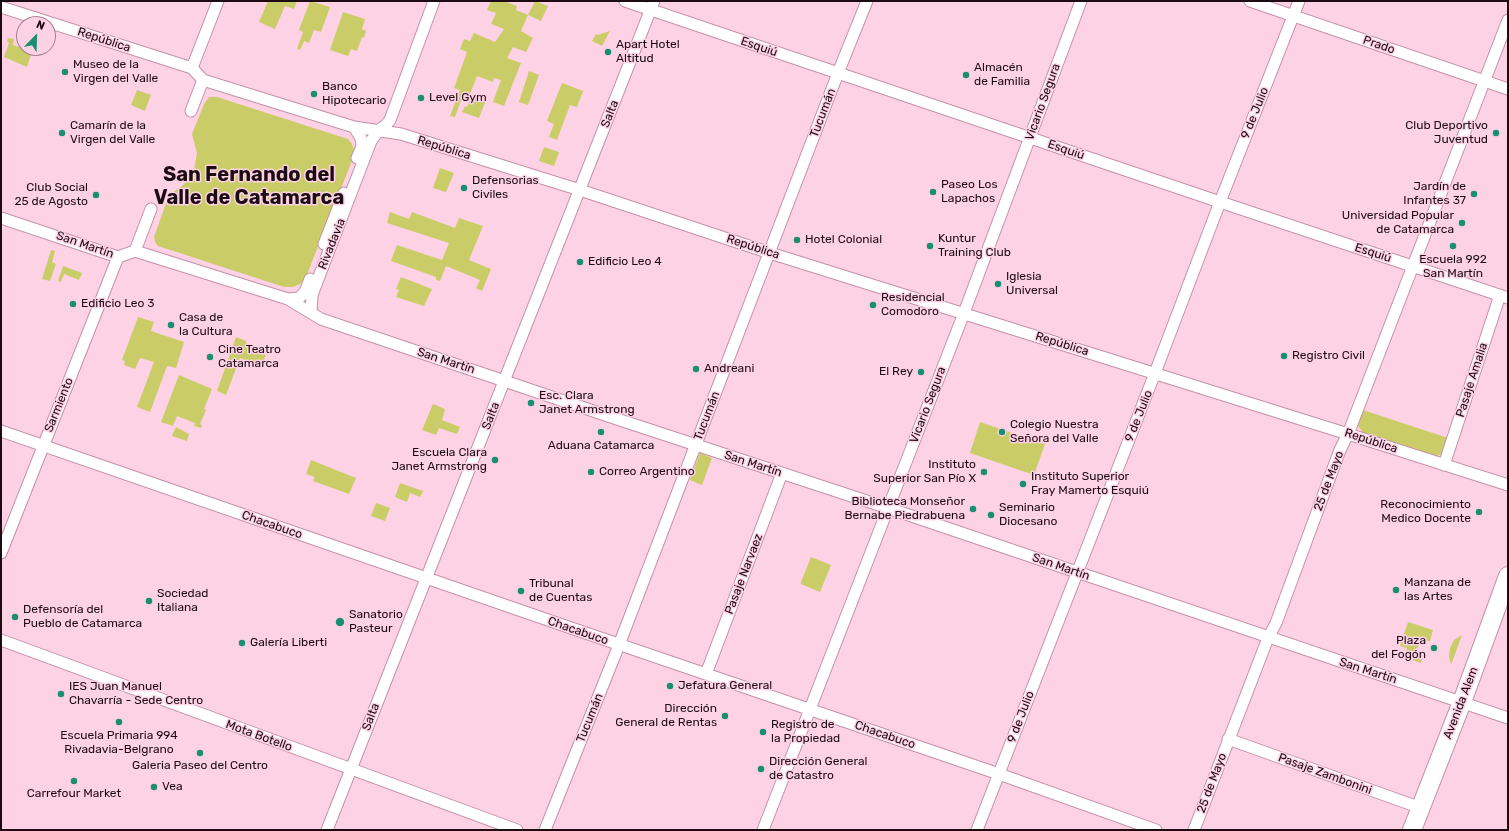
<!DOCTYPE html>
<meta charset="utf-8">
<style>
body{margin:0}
#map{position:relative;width:1509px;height:831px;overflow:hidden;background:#fed2e5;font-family:Rubik,sans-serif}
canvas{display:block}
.frame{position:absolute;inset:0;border:2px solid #1d0b14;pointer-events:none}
.north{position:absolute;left:16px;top:16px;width:40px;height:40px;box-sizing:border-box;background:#fed2e5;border:1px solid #a48291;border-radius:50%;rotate:23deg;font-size:11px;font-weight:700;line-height:16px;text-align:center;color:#1d0b14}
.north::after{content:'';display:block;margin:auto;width:14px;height:18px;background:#1a8e70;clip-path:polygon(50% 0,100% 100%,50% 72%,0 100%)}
</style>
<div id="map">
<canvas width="1509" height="831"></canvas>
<div class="frame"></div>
<div class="north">N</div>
</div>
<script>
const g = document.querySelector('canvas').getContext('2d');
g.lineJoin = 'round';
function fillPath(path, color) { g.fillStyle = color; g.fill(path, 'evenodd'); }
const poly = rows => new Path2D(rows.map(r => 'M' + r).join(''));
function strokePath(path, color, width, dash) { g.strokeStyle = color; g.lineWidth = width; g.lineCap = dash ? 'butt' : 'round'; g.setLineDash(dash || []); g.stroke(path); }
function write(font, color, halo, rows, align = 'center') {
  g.font = font + ' Rubik,sans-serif'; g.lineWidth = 3; g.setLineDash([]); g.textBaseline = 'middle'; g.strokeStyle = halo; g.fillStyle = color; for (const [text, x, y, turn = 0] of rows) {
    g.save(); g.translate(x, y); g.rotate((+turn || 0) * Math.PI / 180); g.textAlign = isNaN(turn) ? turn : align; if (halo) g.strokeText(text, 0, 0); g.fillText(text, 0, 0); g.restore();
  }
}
const green = poly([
 [268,1,297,1,294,9,285,6,275,29,259,22],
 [310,1,330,7,321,32,314,30,309,43,304,41,300,50,297,49,303,32,299,30],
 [491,1,504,1,517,6,516,10,528,15,535,1,548,6,541,21,528,15,521,31,533,38,526,52,513,47,507,58,521,63,504,106,493,102,501,80,494,78,493,82,477,76,470,94,464,92,455,117,450,116,460,90,454,88,467,52,460,49,464,39,470,41,474,33,495,42,504,29,491,24,496,13,487,10],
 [343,12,365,19,362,29,366,31,364,38,362,37,357,51,351,49,348,56,330,50],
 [610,31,602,46,592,41,596,34,598,35],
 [8,38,14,39,13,45,22,48,24,43,24,48,33,48,27,67,4,57,9,43,7,41],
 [529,71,539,75,528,105,519,102],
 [562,83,583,91,577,107,570,105,557,140,549,137,554,124,547,121],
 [137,90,151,95,145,111,131,105],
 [472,95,486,100,479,118,462,112,465,106,467,107],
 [209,97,217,97,348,139,352,144,355,153,304,282,293,287,284,287,158,246,155,242,154,237,169,195,183,185,194,170,197,153,192,134,204,104],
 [544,147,559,152,554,166,539,161],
 [440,168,454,173,446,192,433,188],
 [390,212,409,219,412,212,455,228,459,218,483,226,469,260,491,269,482,291,476,288,480,280,446,266,440,281,436,280,436,277,391,261,397,245,442,260,449,243,387,223],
 [51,250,55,251,52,262,56,264,50,281,42,279],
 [63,266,82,273,79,280,64,274,61,282,58,281],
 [401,277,432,289,424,306,396,297,399,290,396,289],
 [138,317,154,322,151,331,184,342,176,368,167,366,150,412,137,407,154,362,140,358,135,369,124,365,125,361,122,360],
 [236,337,246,341,246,343,256,347,255,351,266,355,261,367,240,358,226,395,217,391],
 [179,375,212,389,204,409,206,410,200,424,202,425,201,428,194,426,195,423,177,416,173,426,161,422],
 [433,404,445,409,442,420,460,427,457,434,439,428,436,435,422,430],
 [1363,410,1448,438,1443,454,1437,456,1363,433,1358,426],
 [980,422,1045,444,1034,475,970,453],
 [176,427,189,434,187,441,172,436],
 [700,453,712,458,702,485,690,480],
 [311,460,356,478,349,494,313,481,315,477,306,474],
 [400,483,423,491,420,497,410,493,407,502,395,497],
 [376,503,390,508,385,521,371,516],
 [811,557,831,565,820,592,801,584,801,582],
 [1408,622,1433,630,1430,641,1423,641,1420,643,1417,649,1418,655,1422,660,1421,663,1404,657,1407,648,1400,646],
 [1462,635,1451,665,1449,656,1450,648,1454,640]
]);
const minor = poly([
 [625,1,1220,202,1508,298],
 [1250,1,1508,89],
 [1,7,192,68,203,80,354,127,401,134,580,190,770,253,1348,434,1508,485],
 [192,68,218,1],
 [191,111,203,80],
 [354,127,361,138,362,146,357,158],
 [1,218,118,257,135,251,288,299,321,319,617,419,888,508,1508,718],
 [324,244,344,193],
 [135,251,151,209],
 [288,299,299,298,305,292,310,279],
 [311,313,312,295,315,287,371,141,378,131,386,125,390,120,434,1],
 [1,431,574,629,999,774,1156,830],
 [1444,465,1500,295],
 [1,553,118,257],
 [1,640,517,830],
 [706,674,782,473],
 [1228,739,1421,808],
 [327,830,654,1],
 [545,830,619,645,838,73,867,1],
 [763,830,964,313,1081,1],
 [977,830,1155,373,1220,202,1299,1],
 [1194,830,1268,638,1276,623,1340,450,1348,434,1508,20]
]);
const primary = poly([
 [1412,830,1462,702,1508,576]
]);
const markers = [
 [608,52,4,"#1a8e70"],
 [65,72,4,"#1a8e70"],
 [966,75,4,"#1a8e70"],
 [314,94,4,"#1a8e70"],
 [421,98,4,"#1a8e70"],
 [62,133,4,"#1a8e70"],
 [1496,133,4,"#1a8e70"],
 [464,188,4,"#1a8e70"],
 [933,192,4,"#1a8e70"],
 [1474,194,4,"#1a8e70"],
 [96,195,4,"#1a8e70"],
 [1462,223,4,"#1a8e70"],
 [797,240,4,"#1a8e70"],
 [930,246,4,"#1a8e70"],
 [1453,246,4,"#1a8e70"],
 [580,262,4,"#1a8e70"],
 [998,284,4,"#1a8e70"],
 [73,304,4,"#1a8e70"],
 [873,305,4,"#1a8e70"],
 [171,325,4,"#1a8e70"],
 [1284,356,4,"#1a8e70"],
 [210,357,4,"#1a8e70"],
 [696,369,4,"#1a8e70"],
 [921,372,4,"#1a8e70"],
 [531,403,4,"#1a8e70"],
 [601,432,4,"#1a8e70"],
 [1002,432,4,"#1a8e70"],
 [495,460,4,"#1a8e70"],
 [591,472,4,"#1a8e70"],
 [984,472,4,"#1a8e70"],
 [1023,484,4,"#1a8e70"],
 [973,509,4,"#1a8e70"],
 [1479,512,4,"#1a8e70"],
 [991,515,4,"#1a8e70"],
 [1396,590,4,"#1a8e70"],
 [521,591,4,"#1a8e70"],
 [149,601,4,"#1a8e70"],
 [15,617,4,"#1a8e70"],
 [340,622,5,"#1a8e70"],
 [242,643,4,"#1a8e70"],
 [1434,648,4,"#1a8e70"],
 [670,686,4,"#1a8e70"],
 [61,694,4,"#1a8e70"],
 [725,716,4,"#1a8e70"],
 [119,722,4,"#1a8e70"],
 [763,732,4,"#1a8e70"],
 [200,753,4,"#1a8e70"],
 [761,769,4,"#1a8e70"],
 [74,781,4,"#1a8e70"],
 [154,787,4,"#1a8e70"]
];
const streetNames = [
 ["República",104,40,18],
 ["Prado",1379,45,19],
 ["Esquiú",759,47,19],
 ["Vicario Segura",1043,102,-70],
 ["Tucumán",823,113,-69],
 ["9 de Julio",1255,113,-68],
 ["Salta",610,114,-68],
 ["República",444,148,17],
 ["Esquiú",1066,150,19],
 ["Rivadavia",332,244,-68],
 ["San Martín",85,245,19],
 ["República",753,247,18],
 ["Esquiú",1373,253,18],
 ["República",1062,344,17],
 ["San Martín",446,361,18],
 ["Pasaje Amalia",1472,380,-72],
 ["Sarmiento",59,405,-68],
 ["Vicario Segura",928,405,-69],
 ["Salta",491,416,-68],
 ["Tucumán",707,416,-69],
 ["9 de Julio",1139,416,-68],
 ["República",1371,441,18],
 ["San Martín",753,464,18],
 ["25 de Mayo",1329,481,-69],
 ["Chacabuco",272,525,19],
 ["San Martín",1061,567,19],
 ["Pasaje Narvaez",744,574,-69],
 ["Chacabuco",578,631,19],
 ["San Martín",1368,671,18],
 ["Avenida Alem",1461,703,-69],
 ["Salta",371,717,-69],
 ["9 de Julio",1021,717,-69],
 ["Tucumán",590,718,-68],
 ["Chacabuco",885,735,19],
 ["Mota Botello",259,736,20],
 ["Pasaje Zambonini",1325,774,20],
 ["25 de Mayo",1212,783,-69]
];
const poiNames = [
 ["Apart Hotel",616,45],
 ["Altitud",616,59],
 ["Museo de la",73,65],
 ["Virgen del Valle",73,79],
 ["Almacén",974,68],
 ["de Familia",974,82],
 ["Banco",322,87],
 ["Hipotecario",322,101],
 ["Level Gym",429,98],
 ["Camarín de la",70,126],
 ["Virgen del Valle",70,140],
 ["Club Deportivo",1488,126,"right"],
 ["Juventud",1488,140,"right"],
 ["Defensorias",472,181],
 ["Civiles",472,195],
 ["Paseo Los",941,185],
 ["Lapachos",941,199],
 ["Jardín de",1466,187,"right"],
 ["Infantes 37",1466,201,"right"],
 ["Club Social",88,188,"right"],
 ["25 de Agosto",88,202,"right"],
 ["Universidad Popular",1454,216,"right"],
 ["de Catamarca",1454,230,"right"],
 ["Kuntur",938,239],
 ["Training Club",938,253],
 ["Hotel Colonial",805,240],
 ["Escuela 992",1453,260,"center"],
 ["San Martín",1453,274,"center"],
 ["Edificio Leo 4",588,262],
 ["Iglesia",1006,277],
 ["Universal",1006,291],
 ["Residencial",881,298],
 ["Comodoro",881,312],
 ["Edificio Leo 3",81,304],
 ["Casa de",179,318],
 ["la Cultura",179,332],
 ["Cine Teatro",218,350],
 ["Catamarca",218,364],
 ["Registro Civil",1292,356],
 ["Andreani",704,369],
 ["El Rey",913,372,"right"],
 ["Esc. Clara",539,396],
 ["Janet Armstrong",539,410],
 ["Colegio Nuestra",1010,425],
 ["Señora del Valle",1010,439],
 ["Aduana Catamarca",601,446,"center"],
 ["Escuela Clara",487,453,"right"],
 ["Janet Armstrong",487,467,"right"],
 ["Instituto",976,465,"right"],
 ["Superior San Pío X",976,479,"right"],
 ["Correo Argentino",599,472],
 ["Instituto Superior",1031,477],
 ["Fray Mamerto Esquiú",1031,491],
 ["Biblioteca Monseñor",965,502,"right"],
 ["Bernabe Piedrabuena",965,516,"right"],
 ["Reconocimiento",1471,505,"right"],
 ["Medico Docente",1471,519,"right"],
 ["Seminario",999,508],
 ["Diocesano",999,522],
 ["Manzana de",1404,583],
 ["las Artes",1404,597],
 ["Tribunal",529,584],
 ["de Cuentas",529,598],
 ["Sociedad",157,594],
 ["Italiana",157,608],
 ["Defensoría del",23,610],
 ["Pueblo de Catamarca",23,624],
 ["Sanatorio",349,615],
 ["Pasteur",349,629],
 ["Plaza",1426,641,"right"],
 ["del Fogón",1426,655,"right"],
 ["Galería Liberti",250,643],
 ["Jefatura General",678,686],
 ["IES Juan Manuel",69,687],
 ["Chavarría - Sede Centro",69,701],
 ["Dirección",717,709,"right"],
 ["General de Rentas",717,723,"right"],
 ["Registro de",771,725],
 ["la Propiedad",771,739],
 ["Escuela Primaria 994",119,736,"center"],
 ["Rivadavia-Belgrano",119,750,"center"],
 ["Dirección General",769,762],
 ["de Catastro",769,776],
 ["Galeria Paseo del Centro",200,766,"center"],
 ["Vea",162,787],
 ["Carrefour Market",74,794,"center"]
];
const townNames = [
 ["San Fernando del",249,175],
 ["Valle de Catamarca",249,198]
];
fillPath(green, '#cacc67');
strokePath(minor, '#c491a8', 13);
strokePath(primary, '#c491a8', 20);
strokePath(minor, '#fff', 11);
strokePath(primary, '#fff', 18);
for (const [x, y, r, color] of markers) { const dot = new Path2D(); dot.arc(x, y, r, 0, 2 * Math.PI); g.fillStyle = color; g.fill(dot); strokePath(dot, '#fed2e5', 1.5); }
write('12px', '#1d0b14', '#fed2e5', streetNames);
write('12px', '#1d0b14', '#fed2e5', poiNames, 'left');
write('bold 20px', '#1d0b14', '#fed2e5', townNames);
</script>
